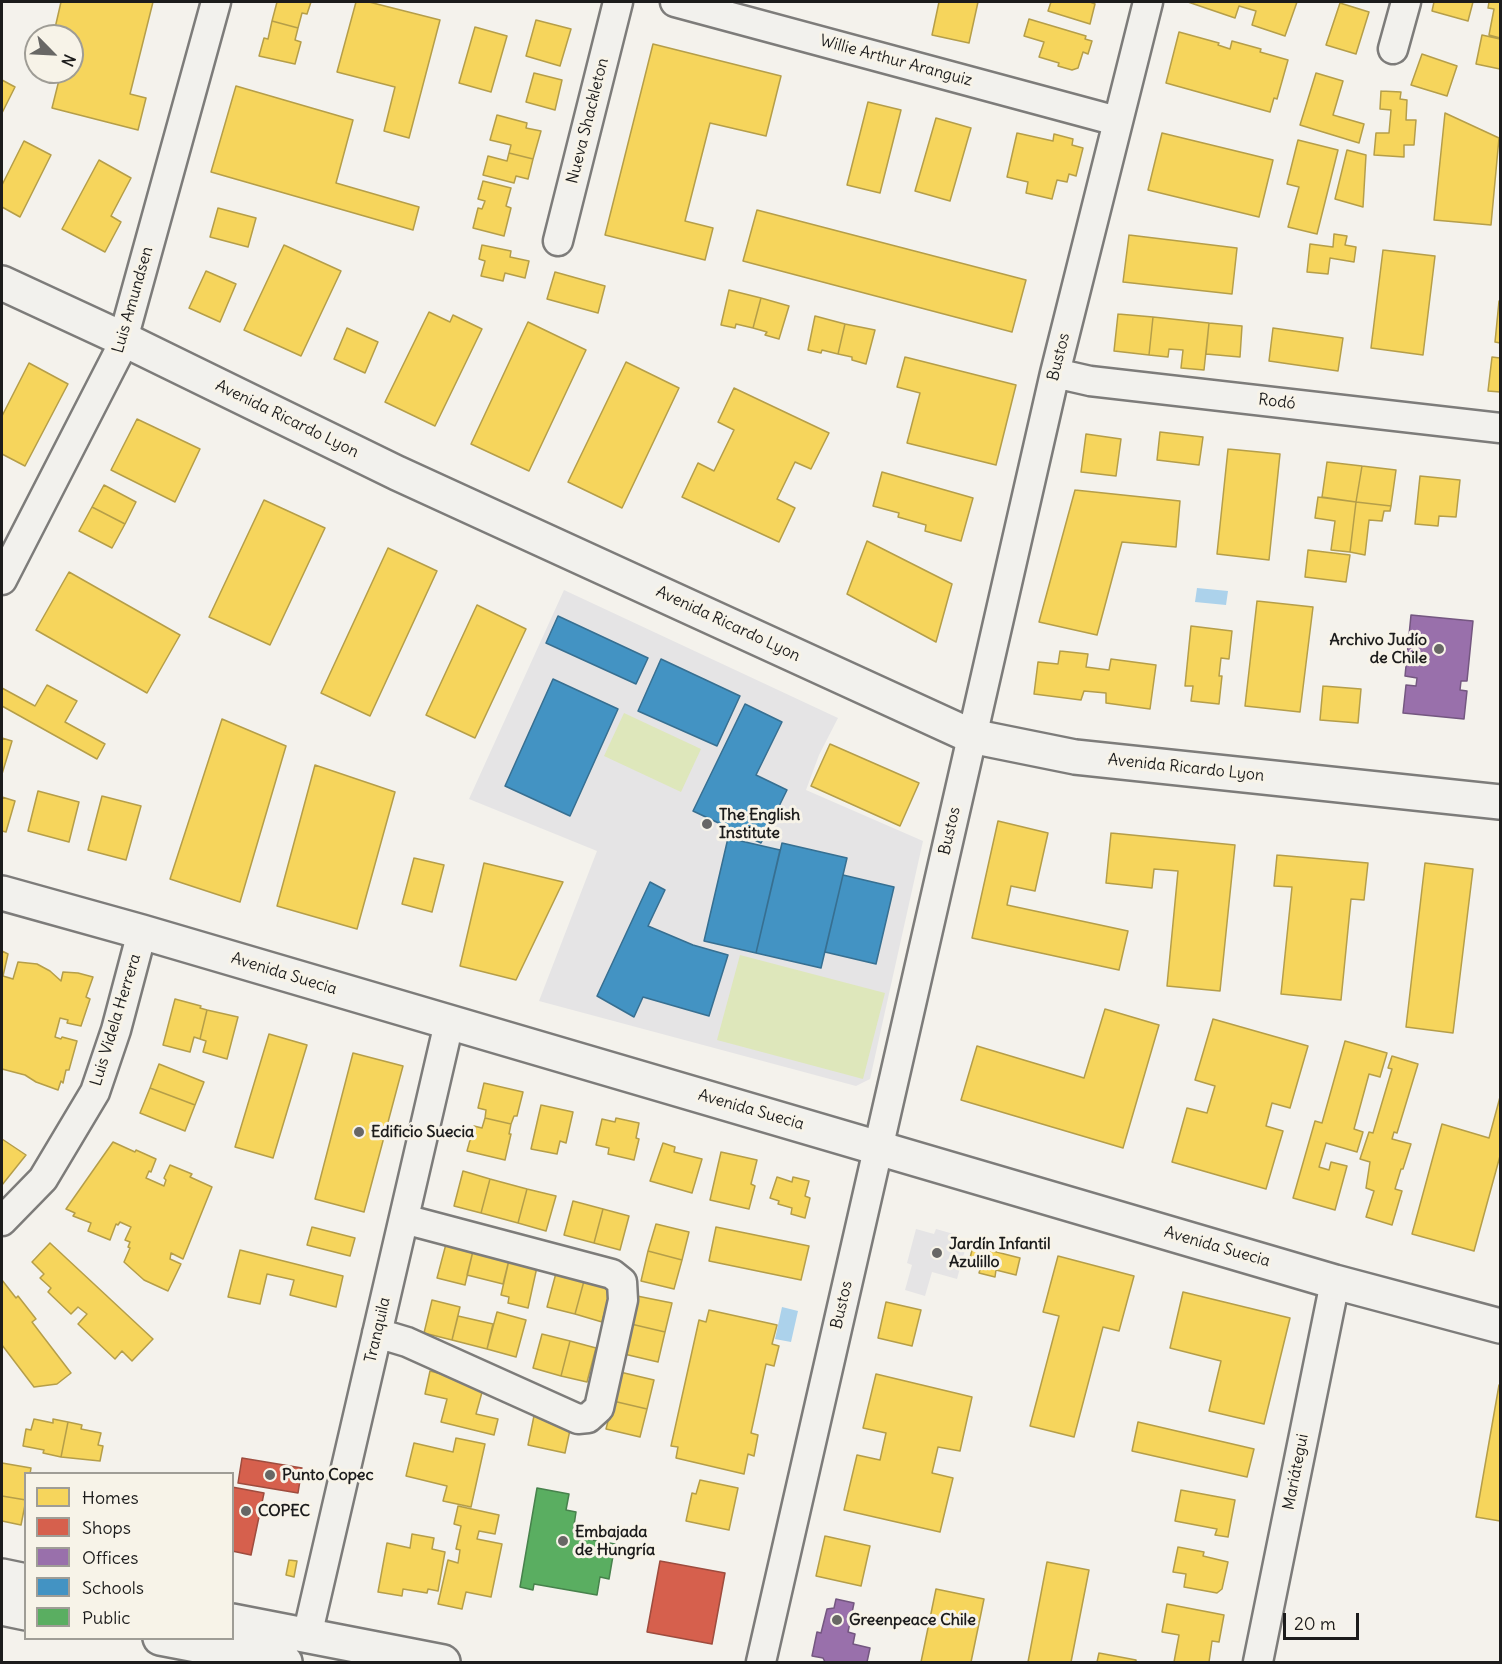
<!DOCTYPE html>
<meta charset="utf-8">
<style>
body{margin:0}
#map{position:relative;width:1502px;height:1664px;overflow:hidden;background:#f4f2ec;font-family:Delius,sans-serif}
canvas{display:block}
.frame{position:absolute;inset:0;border:3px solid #1c1c1c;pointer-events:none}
.legend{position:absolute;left:24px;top:1472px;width:210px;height:168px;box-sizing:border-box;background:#f7f3e8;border:2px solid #9f9d96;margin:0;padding:8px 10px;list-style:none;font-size:18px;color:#1c1c1c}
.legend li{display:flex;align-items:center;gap:12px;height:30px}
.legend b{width:30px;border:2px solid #9f9d96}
.north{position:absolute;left:24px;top:24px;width:60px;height:60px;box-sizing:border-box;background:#f7f3e8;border:2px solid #9f9d96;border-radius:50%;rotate:114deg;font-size:16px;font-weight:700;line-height:24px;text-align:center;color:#1c1c1c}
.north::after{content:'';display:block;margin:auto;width:21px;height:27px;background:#686765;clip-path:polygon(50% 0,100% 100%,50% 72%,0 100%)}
.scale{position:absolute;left:1283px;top:1613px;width:76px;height:27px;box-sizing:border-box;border:3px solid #1c1c1c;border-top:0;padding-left:8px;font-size:18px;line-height:21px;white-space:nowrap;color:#1c1c1c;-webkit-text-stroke:4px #f7f3e8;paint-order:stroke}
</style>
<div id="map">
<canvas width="1502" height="1664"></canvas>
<div class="frame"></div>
<ul class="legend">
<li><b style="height:16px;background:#f6d55c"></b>Homes</li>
<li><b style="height:16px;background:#d6604d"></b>Shops</li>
<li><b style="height:16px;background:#9970ab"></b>Offices</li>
<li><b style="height:16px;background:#4393c3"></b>Schools</li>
<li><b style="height:16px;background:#5aae61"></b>Public</li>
</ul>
<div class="north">N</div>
<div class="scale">20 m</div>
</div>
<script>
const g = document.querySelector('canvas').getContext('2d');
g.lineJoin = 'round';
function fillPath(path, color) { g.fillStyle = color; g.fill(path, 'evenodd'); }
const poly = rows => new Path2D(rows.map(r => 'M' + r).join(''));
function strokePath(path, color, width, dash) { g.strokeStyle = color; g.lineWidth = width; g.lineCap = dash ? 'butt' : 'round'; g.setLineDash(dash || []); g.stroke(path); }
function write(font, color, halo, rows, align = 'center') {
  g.font = font + ' Delius,sans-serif'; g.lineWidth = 6; g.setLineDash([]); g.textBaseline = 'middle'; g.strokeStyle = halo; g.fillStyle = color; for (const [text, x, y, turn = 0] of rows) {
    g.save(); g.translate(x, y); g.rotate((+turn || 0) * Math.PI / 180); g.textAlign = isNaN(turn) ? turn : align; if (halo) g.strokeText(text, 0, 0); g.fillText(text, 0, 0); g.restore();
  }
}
const built = poly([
 [564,590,838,718,819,755,806,790,923,841,870,1079,856,1086,539,1001,597,851,469,799],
 [916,1229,934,1234,936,1229,957,1235,956,1240,967,1243,957,1279,932,1272,925,1296,905,1290,912,1265,907,1263]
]);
const green = poly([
 [624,713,701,749,681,792,604,756],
 [740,955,885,993,863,1079,717,1040]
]);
const water = poly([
 [1197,588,1228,591,1226,605,1195,602],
 [782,1307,798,1311,791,1342,775,1339]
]);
const homes = poly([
 [61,2,153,2,130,94,146,98,138,130,52,108,61,72,72,72,71,32,55,28,61,2],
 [277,2,311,2,307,14,302,13,298,28,272,21,277,2],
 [356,2,369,2,440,20,409,138,384,131,395,87,337,72,356,2],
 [939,2,978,2,969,43,932,35,939,2],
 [1051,2,1090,2,1095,4,1090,24,1048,11,1051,2],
 [1188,2,1297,2,1285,36,1252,25,1256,11,1239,6,1235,18,1188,2],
 [1434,2,1473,2,1468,21,1432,11,1434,2],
 [1489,2,1500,2,1500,38,1489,35,1494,9,1488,8,1489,2],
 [1340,3,1369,12,1356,54,1326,45,1340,3],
 [1029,19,1086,36,1085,39,1092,41,1088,54,1083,52,1078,68,1072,70,1058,66,1059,63,1039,57,1044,42,1024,36,1029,19],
 [536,20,571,29,560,66,526,56,536,20],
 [272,21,298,28,295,40,301,42,295,64,259,56,264,38,268,39,272,21],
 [475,27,507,36,491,92,459,83,475,27],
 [1179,32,1219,43,1218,45,1230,49,1232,41,1261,49,1260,52,1288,60,1277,99,1274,98,1270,112,1166,83,1179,32],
 [1482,35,1500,39,1500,69,1476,64,1482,35],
 [653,44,781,76,766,136,710,123,685,221,713,228,705,260,605,235,653,44],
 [1422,54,1457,66,1447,96,1411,85,1422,54],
 [534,73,562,80,555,110,526,102,534,73],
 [1316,73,1343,81,1333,115,1364,124,1359,143,1300,125,1316,73],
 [2,80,15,87,2,113,2,80],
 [236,86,353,120,336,183,419,207,413,230,211,172,236,86],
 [1381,91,1401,92,1400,99,1407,100,1406,120,1416,120,1414,145,1404,145,1404,157,1374,155,1376,133,1389,133,1391,110,1380,109,1381,91],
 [868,102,901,110,880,193,847,185,868,102],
 [1445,113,1499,138,1491,225,1434,220,1445,113],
 [497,115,527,123,526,128,541,131,533,159,509,153,511,145,490,140,497,115],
 [936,118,971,128,950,201,915,191,936,118],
 [1017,133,1053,141,1054,134,1073,139,1072,145,1083,148,1076,176,1069,174,1067,182,1057,180,1052,199,1026,193,1028,182,1007,177,1017,133],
 [1162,133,1273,160,1259,217,1148,190,1162,133],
 [1298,140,1338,150,1317,234,1288,227,1299,187,1287,184,1298,140],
 [24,141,51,155,20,217,2,207,2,185,24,141],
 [1347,150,1366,155,1363,207,1335,199,1347,150],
 [509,153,533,159,528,179,516,176,514,183,483,175,488,156,507,161,509,153],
 [99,160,131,178,111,216,121,222,105,252,62,229,99,160],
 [483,181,511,188,506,206,511,208,504,236,473,228,478,208,482,209,485,201,478,199,483,181],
 [218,208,256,218,248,247,210,237,218,208],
 [757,210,1026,280,1012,332,743,261,757,210],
 [1334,234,1347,236,1345,245,1356,247,1354,262,1330,258,1328,274,1307,272,1310,244,1333,247,1334,234],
 [1129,235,1237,248,1232,294,1123,282,1129,235],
 [284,245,341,271,301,356,244,330,284,245],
 [482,245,511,251,510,257,529,261,525,278,505,273,503,281,481,276,485,261,479,259,482,245],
 [1383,250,1435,256,1423,355,1371,348,1383,250],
 [206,271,236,284,220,322,189,308,206,271],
 [555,272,605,286,598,313,547,299,555,272],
 [729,290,761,298,753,328,736,324,735,328,721,325,729,290],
 [761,298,789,306,779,339,765,335,767,332,753,328,761,298],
 [1499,301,1500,301,1500,343,1495,342,1499,301],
 [429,312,450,322,453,315,482,329,435,426,385,402,429,312],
 [1118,314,1153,317,1149,355,1114,351,1118,314],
 [815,316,845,324,838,354,822,350,821,353,808,350,815,316],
 [1153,317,1209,323,1204,370,1181,368,1183,350,1169,349,1168,357,1149,355,1153,317],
 [528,322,586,350,529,471,471,444,528,322],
 [1209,323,1242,326,1240,357,1206,354,1209,323],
 [845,324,875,330,866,364,852,360,852,357,838,354,845,324],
 [347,328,378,342,365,373,334,359,347,328],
 [1273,328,1343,338,1338,371,1269,361,1273,328],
 [905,357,1016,385,996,465,907,443,920,393,897,387,905,357],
 [1492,357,1500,358,1500,392,1488,391,1492,357],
 [626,362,679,388,622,508,568,482,626,362],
 [29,363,68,384,25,466,2,454,2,416,29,363],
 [734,388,829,433,811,469,795,462,777,499,795,508,779,542,682,497,698,463,714,471,734,430,718,422,734,388],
 [137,419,200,449,175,502,111,470,137,419],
 [1160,432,1203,437,1199,465,1157,460,1160,432],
 [1086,434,1121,439,1116,476,1081,472,1086,434],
 [1228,449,1280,454,1269,560,1217,554,1228,449],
 [1327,462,1362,466,1356,502,1322,497,1327,462],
 [1362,466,1396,470,1391,506,1356,502,1362,466],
 [882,472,973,498,961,541,925,531,926,525,898,517,899,513,873,506,882,472],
 [1420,476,1460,480,1456,517,1439,516,1438,526,1415,524,1420,476],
 [104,485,136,502,125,524,92,507,104,485],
 [1075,490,1180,501,1176,547,1122,542,1097,635,1039,622,1075,490],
 [1318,497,1356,502,1350,552,1331,550,1335,521,1315,518,1318,497],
 [264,500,325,528,270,645,209,617,264,500],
 [1356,502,1391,506,1390,511,1384,511,1382,521,1369,520,1365,555,1350,552,1356,502],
 [92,507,125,524,112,548,79,531,92,507],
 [867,541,952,584,936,642,847,594,867,541],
 [388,548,437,571,370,716,321,693,388,548],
 [1308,550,1350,555,1346,582,1305,577,1308,550],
 [69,572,180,635,147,693,36,630,69,572],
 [1257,601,1313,607,1300,712,1245,706,1257,601],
 [477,605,526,629,475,738,426,715,477,605],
 [1191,626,1232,631,1229,659,1221,658,1219,676,1222,676,1219,704,1191,701,1193,686,1185,686,1191,626],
 [1060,651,1088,654,1086,667,1109,670,1111,659,1156,665,1150,709,1106,703,1106,693,1084,691,1081,700,1034,694,1038,662,1058,664,1060,651],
 [47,685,77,701,65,722,105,744,97,759,2,706,2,688,35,706,47,685],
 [1323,686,1361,689,1358,723,1320,720,1323,686],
 [222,719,286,746,240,902,170,879,222,719],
 [2,738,12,741,2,774,2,738],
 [830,744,919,783,900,826,811,786,830,744],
 [315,765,395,792,357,929,277,906,315,765],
 [38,791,79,802,69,842,28,831,38,791],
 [102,796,141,806,126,860,88,850,102,796],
 [2,797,15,801,6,832,2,831,2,797],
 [998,821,1048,833,1035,891,1011,886,1007,905,1128,931,1119,970,972,938,998,821],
 [1111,833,1235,845,1220,991,1167,986,1178,871,1154,869,1152,888,1106,883,1111,833],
 [1277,855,1368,863,1364,900,1351,899,1341,1000,1281,994,1292,887,1274,886,1277,855],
 [414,858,444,865,432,912,402,904,414,858],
 [484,863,563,882,516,980,460,966,484,863],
 [1425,863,1473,869,1453,1033,1406,1027,1425,863],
 [2,951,8,954,3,976,13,979,18,962,37,964,50,971,61,981,63,972,78,973,93,977,86,997,90,999,81,1026,67,1023,68,1020,60,1018,55,1037,61,1039,62,1037,77,1041,69,1070,66,1070,63,1083,61,1081,58,1090,36,1082,25,1075,2,1069,2,951],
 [175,999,201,1006,200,1008,207,1010,200,1039,194,1037,190,1052,163,1045,175,999],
 [1105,1009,1159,1025,1123,1148,961,1100,977,1046,1084,1078,1105,1009],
 [207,1010,238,1017,227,1059,203,1052,206,1041,200,1039,207,1010],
 [1213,1019,1308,1046,1290,1108,1272,1103,1266,1126,1283,1131,1266,1189,1172,1162,1187,1108,1207,1113,1215,1086,1195,1080,1213,1019],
 [269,1034,307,1045,273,1158,235,1147,269,1034],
 [1345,1041,1387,1053,1380,1077,1369,1074,1354,1129,1363,1132,1357,1152,1326,1143,1319,1167,1329,1170,1331,1162,1347,1166,1335,1210,1293,1198,1315,1121,1322,1123,1345,1041],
 [353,1053,403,1066,364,1212,315,1199,353,1053],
 [1392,1056,1418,1064,1397,1133,1394,1132,1392,1139,1411,1144,1403,1169,1401,1169,1395,1189,1402,1191,1392,1225,1366,1217,1374,1191,1366,1188,1370,1162,1360,1159,1369,1132,1373,1133,1392,1069,1388,1068,1392,1056],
 [159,1064,204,1082,195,1105,150,1088,159,1064],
 [484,1083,523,1092,517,1116,514,1116,511,1124,485,1118,486,1110,478,1108,484,1083],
 [150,1088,195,1105,185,1131,140,1113,150,1088],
 [1500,1097,1500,1156,1474,1251,1412,1234,1442,1124,1489,1138,1500,1097],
 [541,1105,573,1112,566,1143,560,1141,557,1154,531,1149,541,1105],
 [485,1118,511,1124,509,1134,511,1134,505,1160,467,1151,474,1126,482,1128,485,1118],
 [616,1118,639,1123,636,1138,639,1139,634,1160,608,1154,609,1148,596,1145,602,1119,615,1122,616,1118],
 [2,1139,26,1155,2,1185,2,1139],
 [113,1142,135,1152,136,1150,156,1159,151,1172,149,1171,146,1178,164,1186,166,1180,164,1178,170,1165,192,1174,190,1177,212,1187,183,1259,171,1253,170,1259,181,1264,168,1291,144,1280,124,1262,130,1248,128,1247,130,1242,125,1240,131,1227,120,1222,118,1225,116,1224,110,1240,88,1231,91,1223,73,1216,75,1213,66,1209,113,1142],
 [663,1143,675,1147,674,1152,702,1159,692,1193,650,1181,663,1143],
 [721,1152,757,1160,751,1184,755,1186,749,1209,710,1200,721,1152],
 [463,1171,490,1179,481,1213,454,1206,463,1171],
 [777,1177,792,1182,793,1177,809,1181,805,1196,810,1198,805,1218,791,1214,792,1208,778,1204,779,1201,770,1198,777,1177],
 [490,1179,527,1189,518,1223,481,1213,490,1179],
 [527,1189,556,1196,546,1231,518,1223,527,1189],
 [573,1201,603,1209,594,1243,564,1235,573,1201],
 [603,1209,629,1216,620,1250,594,1243,603,1209],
 [656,1224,689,1232,682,1260,648,1251,656,1224],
 [312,1227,355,1238,350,1256,307,1245,312,1227],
 [716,1227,809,1246,801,1280,709,1261,716,1227],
 [50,1243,153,1339,132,1361,122,1351,115,1359,78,1324,87,1314,78,1307,71,1314,48,1292,51,1288,40,1278,44,1274,32,1262,50,1243],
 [446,1244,473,1251,465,1285,437,1278,446,1244],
 [973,1246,1020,1258,1016,1275,996,1270,995,1277,979,1273,981,1266,973,1264,974,1260,970,1258,973,1246],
 [240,1250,343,1276,336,1307,290,1295,294,1280,267,1274,260,1304,228,1297,240,1250],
 [473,1251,509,1260,503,1284,467,1275,473,1251],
 [648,1251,682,1260,674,1289,641,1281,648,1251],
 [1058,1256,1134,1276,1119,1331,1103,1327,1074,1437,1030,1426,1059,1316,1043,1312,1058,1256],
 [509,1260,537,1267,528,1308,508,1303,509,1297,501,1295,509,1260],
 [556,1273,584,1281,575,1314,547,1307,556,1273],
 [2,1280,16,1298,18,1296,36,1319,32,1322,71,1373,57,1384,34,1387,2,1345,2,1280],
 [584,1281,611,1288,602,1322,575,1314,584,1281],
 [1183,1292,1290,1318,1264,1424,1209,1411,1221,1361,1170,1348,1183,1292],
 [637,1296,672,1303,665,1332,631,1324,637,1296],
 [432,1300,460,1307,452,1340,424,1333,432,1300],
 [886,1302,921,1310,912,1346,878,1338,886,1302],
 [709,1310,777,1325,772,1344,779,1346,774,1366,766,1364,751,1433,758,1435,754,1456,748,1454,744,1474,676,1458,678,1447,671,1446,699,1320,706,1322,709,1310],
 [497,1312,526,1320,516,1357,487,1349,497,1312],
 [458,1316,493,1324,487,1349,452,1340,458,1316],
 [631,1324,665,1332,658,1362,624,1354,631,1324],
 [542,1334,570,1341,561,1376,533,1368,542,1334],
 [570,1341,596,1348,587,1382,561,1376,570,1341],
 [430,1371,484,1385,476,1414,498,1419,494,1435,441,1422,447,1399,425,1394,430,1371],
 [620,1372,654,1380,647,1409,613,1401,620,1372],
 [876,1374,972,1397,960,1451,938,1447,932,1473,953,1478,940,1532,844,1510,857,1455,880,1460,886,1433,863,1428,876,1374],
 [1499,1385,1500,1386,1500,1521,1476,1517,1499,1385],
 [613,1401,647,1409,640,1437,606,1429,613,1401],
 [535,1411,570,1430,565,1453,528,1445,535,1411],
 [34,1419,53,1423,53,1419,68,1422,61,1457,43,1453,44,1450,23,1446,26,1429,31,1430,34,1419],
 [68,1422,82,1425,81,1429,101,1433,98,1445,103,1446,100,1461,61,1457,68,1422],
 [1138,1422,1254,1449,1247,1477,1132,1451,1138,1422],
 [456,1438,485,1444,471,1507,443,1501,447,1486,406,1476,414,1443,453,1452,456,1438],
 [2,1463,31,1468,30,1474,26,1474,26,1500,2,1496,2,1463],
 [700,1480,738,1488,729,1530,686,1521,692,1493,696,1494,700,1480],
 [1181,1490,1235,1500,1228,1537,1215,1535,1217,1529,1175,1521,1181,1490],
 [2,1496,26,1500,21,1525,2,1521,2,1496],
 [458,1506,499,1515,495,1534,479,1531,477,1539,502,1544,491,1597,466,1592,462,1609,438,1604,448,1560,458,1563,460,1550,456,1549,461,1526,454,1524,458,1506],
 [412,1534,434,1538,432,1549,445,1552,438,1591,428,1589,427,1593,403,1589,402,1596,378,1592,387,1543,410,1548,412,1534],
 [825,1536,870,1546,861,1586,816,1576,825,1536],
 [1178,1547,1204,1552,1203,1556,1228,1562,1222,1589,1217,1593,1184,1587,1186,1574,1173,1572,1178,1547],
 [289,1560,297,1561,294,1577,286,1575,289,1560],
 [1047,1562,1089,1570,1071,1662,1028,1662,1047,1562],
 [936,1589,984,1599,971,1662,921,1662,936,1589],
 [1167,1604,1224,1615,1219,1642,1212,1641,1209,1662,1174,1662,1179,1635,1162,1632,1167,1604],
 [1099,1653,1136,1660,1136,1662,1097,1662,1099,1653]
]);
const shops = poly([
 [242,1458,302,1468,298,1493,238,1483,242,1458],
 [232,1487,264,1493,251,1555,232,1551,232,1487],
 [660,1561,725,1573,712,1644,647,1632,660,1561]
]);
const offices = poly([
 [1411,615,1473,621,1467,681,1461,681,1460,690,1467,691,1464,719,1403,713,1406,685,1416,686,1417,678,1405,676,1411,615],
 [836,1599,854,1603,848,1632,855,1634,853,1644,870,1648,867,1662,825,1662,823,1658,812,1656,817,1632,821,1633,827,1609,834,1608,836,1599]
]);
const schools = poly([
 [558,616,648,658,636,684,546,643,558,616],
 [661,659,740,696,717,746,638,711,661,659],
 [553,679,618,709,570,816,505,786,553,679],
 [745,704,782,722,756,775,787,790,761,843,693,811,745,704],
 [728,838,780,850,756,953,704,941,728,838],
 [782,843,847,858,821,968,756,953,782,843],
 [843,875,894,887,876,964,825,952,843,875],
 [650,882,665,890,648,926,693,945,728,955,709,1016,643,997,634,1017,597,996,650,882]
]);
const public = poly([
 [537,1488,569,1494,566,1510,576,1512,573,1532,581,1534,581,1538,615,1544,609,1579,600,1577,597,1595,534,1584,533,1590,520,1587,537,1488]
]);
const street = poly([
 [675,2,1117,121],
 [1393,49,1406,2],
 [558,241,618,2],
 [1055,373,1090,381,1500,428],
 [2,580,120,350,216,2],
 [2,1221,43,1179,95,1092,116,1030,142,932],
 [377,1333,407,1342,578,1419,588,1418,599,1408,623,1300,622,1282,612,1274,404,1219],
 [307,1636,449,1023],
 [761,1662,1055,373,1148,2],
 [1258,1662,1335,1282]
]);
const secondary = poly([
 [2,283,123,339,397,473,971,736,1075,757,1500,802],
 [2,893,142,932,1335,1282,1500,1326]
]);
const primary = poly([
 [2,1576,26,1581],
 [2,1608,26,1613],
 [232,1621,443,1662],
 [160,1638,285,1662]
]);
const markers = [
 [1439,649,6,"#686765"],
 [707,824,6,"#686765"],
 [359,1132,6,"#686765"],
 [937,1253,6,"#686765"],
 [270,1475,6,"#686765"],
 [246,1511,6,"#686765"],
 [563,1541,6,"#686765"],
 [837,1620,6,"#686765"]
];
const streetNames = [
 ["Willie Arthur Aranguiz",896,61,15],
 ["Nueva Shackleton",588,121,-76],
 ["Luis Amundsen",133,300,-74],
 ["Bustos",1059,357,-76],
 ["Rodó",1277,402,7],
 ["Avenida Ricardo Lyon",287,419,26],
 ["Avenida Ricardo Lyon",728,624,25],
 ["Avenida Ricardo Lyon",1186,768,6],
 ["Bustos",950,831,-77],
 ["Avenida Suecia",284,974,17],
 ["Luis Videla Herrera",116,1020,-73],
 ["Avenida Suecia",751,1110,16],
 ["Avenida Suecia",1217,1247,16],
 ["Bustos",842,1305,-77],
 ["Tranquila",378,1330,-77],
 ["Mariátegui",1296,1472,-79]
];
const poiNames = [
 ["Archivo Judío",1427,640,"right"],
 ["de Chile",1427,658,"right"],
 ["The English",719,815],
 ["Institute",719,833],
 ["Edificio Suecia",371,1132],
 ["Jardín Infantil",949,1244],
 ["Azulillo",949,1262],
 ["Punto Copec",282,1475],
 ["COPEC",258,1511],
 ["Embajada",575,1532],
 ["de Hungría",575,1550],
 ["Greenpeace Chile",849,1620]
];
fillPath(built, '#e5e4e5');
fillPath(green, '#dee7bb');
fillPath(water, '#acd2eb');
fillPath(homes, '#f6d55c');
strokePath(homes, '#b59e49', 1.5);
fillPath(shops, '#d6604d');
strokePath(shops, '#9e4c3e', 1.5);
fillPath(offices, '#9970ab');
strokePath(offices, '#745780', 1.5);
fillPath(schools, '#4393c3');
strokePath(schools, '#376f91', 1.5);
fillPath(public, '#5aae61');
strokePath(public, '#47824c', 1.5);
strokePath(street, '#7d7c7a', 33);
strokePath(secondary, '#7d7c7a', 38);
strokePath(primary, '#7d7c7a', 38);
strokePath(street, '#f2f1ed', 28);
strokePath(secondary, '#f2f1ed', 33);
strokePath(primary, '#f2f1ed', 33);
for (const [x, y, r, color] of markers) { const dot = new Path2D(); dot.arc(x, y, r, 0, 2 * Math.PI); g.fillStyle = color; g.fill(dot); strokePath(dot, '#f7f3e8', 2); }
write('16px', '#1c1c1c', '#f7f3e8', streetNames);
write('bold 16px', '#1c1c1c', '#f7f3e8', poiNames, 'left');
</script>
